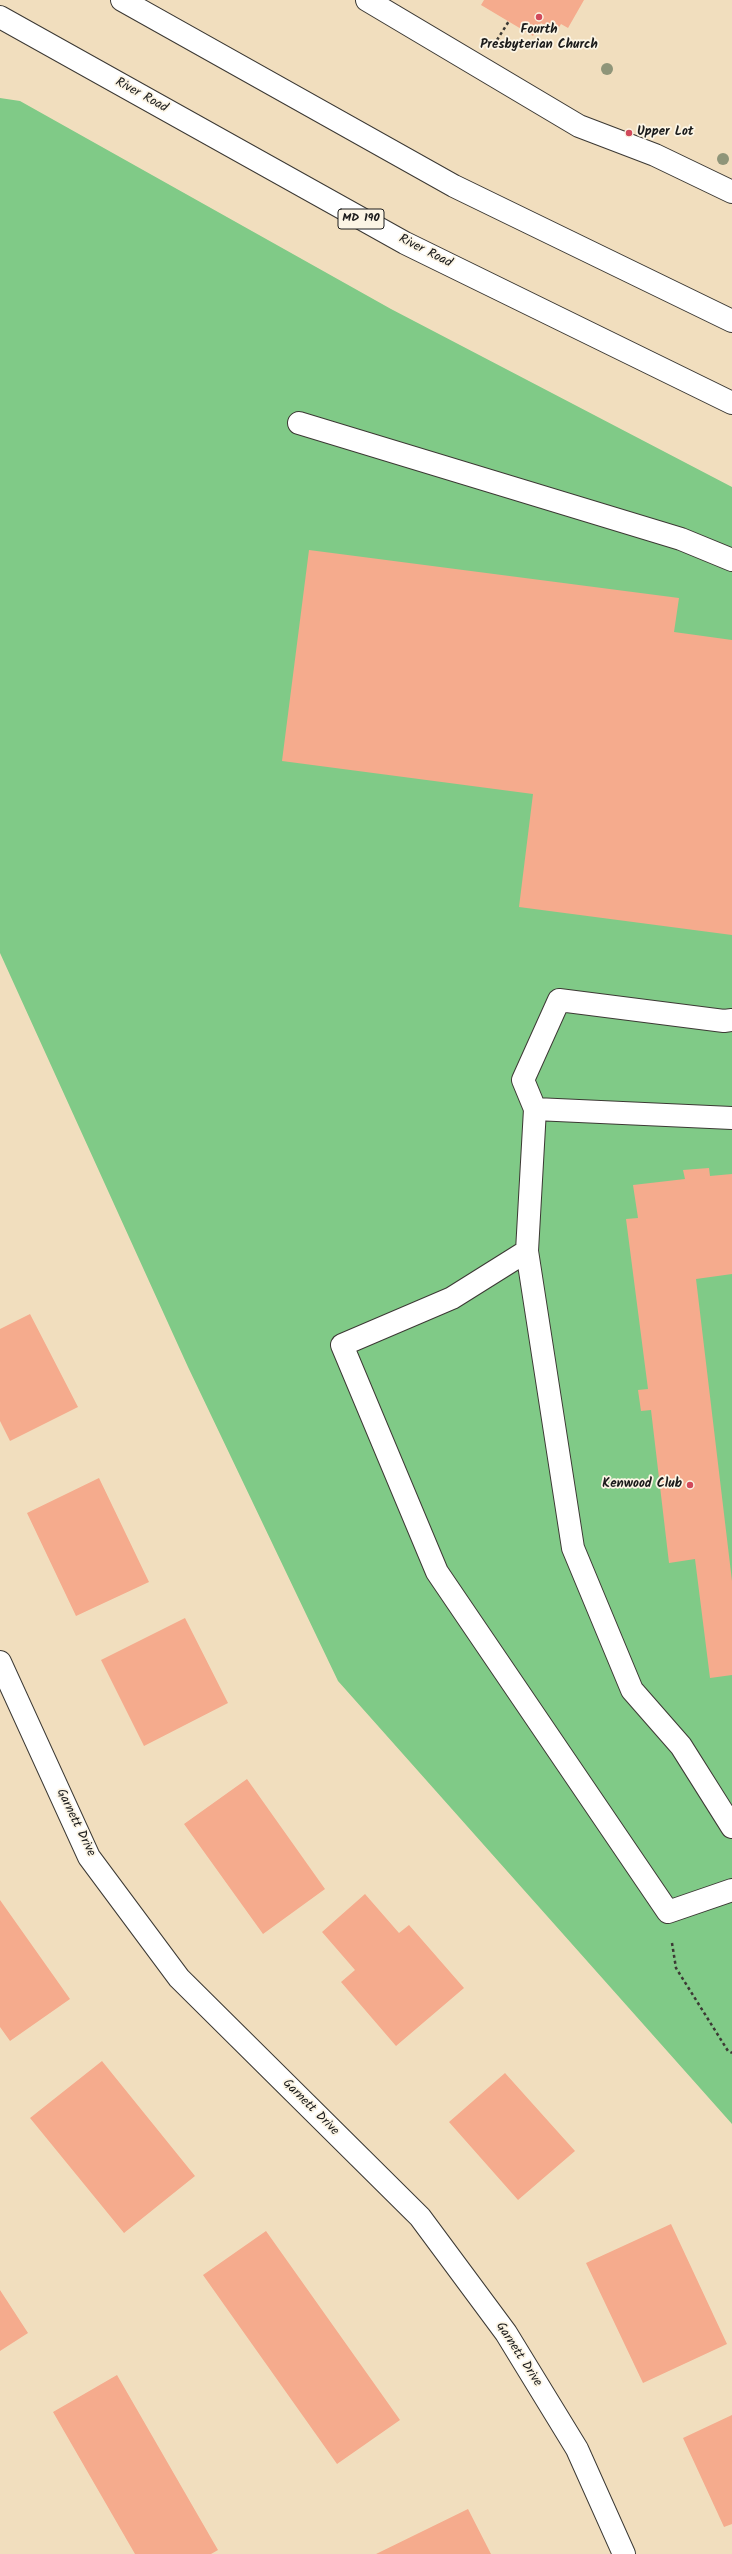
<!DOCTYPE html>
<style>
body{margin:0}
canvas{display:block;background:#f1debe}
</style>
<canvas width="732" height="2554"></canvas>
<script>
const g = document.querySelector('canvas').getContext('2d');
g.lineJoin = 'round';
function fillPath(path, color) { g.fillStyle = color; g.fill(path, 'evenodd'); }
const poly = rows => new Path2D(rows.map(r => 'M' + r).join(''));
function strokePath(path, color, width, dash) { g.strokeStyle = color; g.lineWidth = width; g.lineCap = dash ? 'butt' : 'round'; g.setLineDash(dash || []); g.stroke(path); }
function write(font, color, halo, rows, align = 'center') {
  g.font = font + ' Kalam,sans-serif'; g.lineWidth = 3.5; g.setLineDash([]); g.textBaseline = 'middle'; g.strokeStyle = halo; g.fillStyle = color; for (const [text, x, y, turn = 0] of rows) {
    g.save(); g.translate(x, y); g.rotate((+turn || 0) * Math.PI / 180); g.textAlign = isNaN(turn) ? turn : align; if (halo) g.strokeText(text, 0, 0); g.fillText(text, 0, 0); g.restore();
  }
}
const green = poly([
 [0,98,20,101,391,309,732,487,732,2124,338,1681,188,1367,0,953]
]);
const building = poly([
 [484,0,584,0,568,28,561,24,556,32,541,23,533,36,481,5],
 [309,550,679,598,674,632,732,640,732,935,519,907,533,794,282,761],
 [709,1168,710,1176,732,1174,732,1274,696,1279,732,1581,732,1675,710,1678,695,1559,669,1563,651,1410,641,1411,638,1390,648,1389,626,1219,638,1218,633,1185,685,1179,683,1170],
 [30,1314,78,1407,10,1441,0,1421,0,1329],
 [99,1478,149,1582,76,1616,27,1513],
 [185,1618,228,1703,144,1746,101,1660],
 [247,1779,325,1889,263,1934,184,1824],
 [365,1894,399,1933,409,1925,464,1988,396,2046,341,1982,355,1970,322,1932],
 [0,1900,70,1999,10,2041,0,2027],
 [102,2061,195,2176,124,2233,30,2118],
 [505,2073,575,2151,518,2200,449,2122],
 [671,2224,727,2344,643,2383,586,2263],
 [266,2231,400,2420,337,2464,203,2275],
 [0,2290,28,2333,0,2351],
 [117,2375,218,2550,211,2554,135,2554,53,2412],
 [732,2415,732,2524,724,2527,683,2438],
 [468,2509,491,2554,376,2554]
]);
const path = poly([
 [497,40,509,21],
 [672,1943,676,1968,728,2051,732,2053]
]);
const minor = poly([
 [367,0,579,126,655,155,732,192],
 [299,423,681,539,732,560],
 [732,1020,724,1021,559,1000,523,1080,535,1109,732,1118],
 [535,1109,527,1251,573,1548,632,1690,681,1746,732,1827],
 [527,1251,452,1298,342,1345,437,1572,668,1912,732,1890],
 [0,1662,89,1857,179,1978,420,2217,506,2333,577,2449,624,2554]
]);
const major = poly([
 [122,0,454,186,732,321],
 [0,17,405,243,732,403]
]);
const trees = [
 [607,69],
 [723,159]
];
const markers = [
 [539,17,4,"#d1495b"],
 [629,133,4,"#d1495b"],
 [690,1485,4,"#d1495b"]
];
const shields = [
 [361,219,46]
];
const shieldNames = [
 ["MD 190",361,219]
];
const poiNames = [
 ["Fourth",539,31],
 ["Presbyterian Church",539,46],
 ["Upper Lot",637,133,"left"],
 ["Kenwood Club",682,1485,"right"]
];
const streetNames = [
 ["River Road",141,96,29],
 ["River Road",425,252,27],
 ["Garnett Drive",75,1823,64],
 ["Garnett Drive",310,2108,45],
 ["Garnett Drive",518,2355,57]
];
fillPath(green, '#80ca87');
fillPath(building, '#f5ab8d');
strokePath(minor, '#3c3934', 24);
strokePath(major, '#3c3934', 24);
strokePath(path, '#3c3934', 2.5, [3, 3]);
strokePath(minor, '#fff', 22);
strokePath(major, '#fff', 22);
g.fillStyle = '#8f9579';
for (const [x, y] of trees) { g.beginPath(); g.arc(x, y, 6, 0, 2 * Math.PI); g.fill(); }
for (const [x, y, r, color] of markers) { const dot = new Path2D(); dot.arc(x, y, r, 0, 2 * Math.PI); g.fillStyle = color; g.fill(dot); strokePath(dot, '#fcf5e5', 1.5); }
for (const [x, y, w] of shields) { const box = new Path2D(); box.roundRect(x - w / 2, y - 10, w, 20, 3); g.fillStyle = '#fcf5e5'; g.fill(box); strokePath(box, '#1c1c1c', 1); }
write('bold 12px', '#1c1c1c', null, shieldNames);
write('bold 13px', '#1c1c1c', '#fcf5e5', poiNames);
write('13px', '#1c1c1c', '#fcf5e5', streetNames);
</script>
